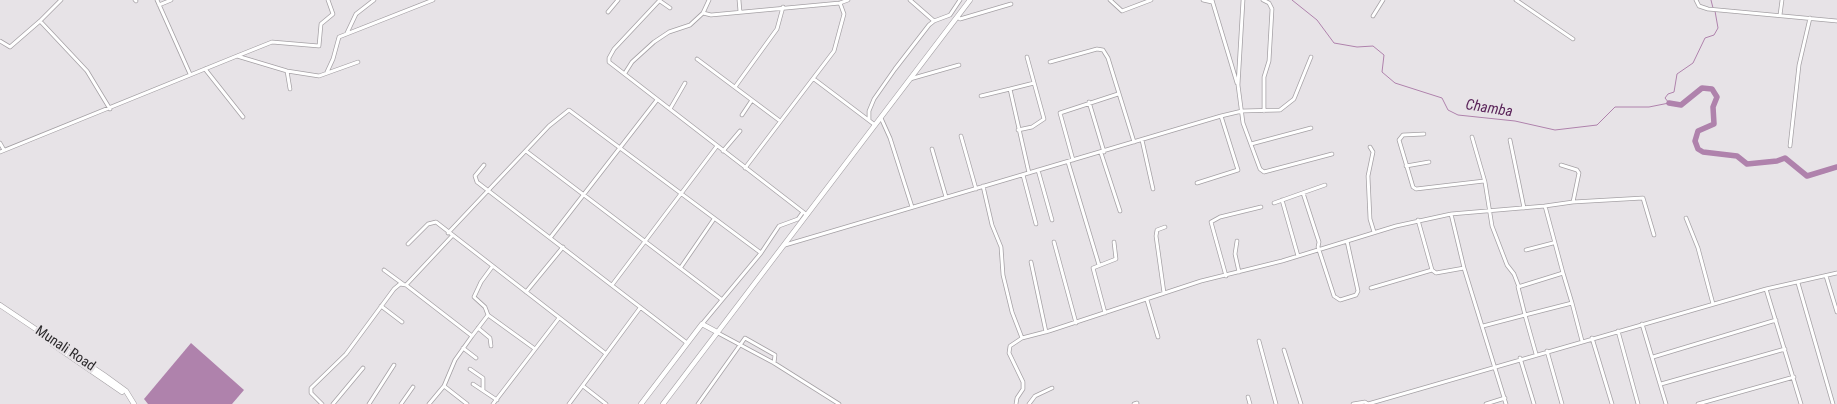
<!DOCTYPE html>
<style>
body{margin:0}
canvas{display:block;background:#e7e3e7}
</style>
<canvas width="1837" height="404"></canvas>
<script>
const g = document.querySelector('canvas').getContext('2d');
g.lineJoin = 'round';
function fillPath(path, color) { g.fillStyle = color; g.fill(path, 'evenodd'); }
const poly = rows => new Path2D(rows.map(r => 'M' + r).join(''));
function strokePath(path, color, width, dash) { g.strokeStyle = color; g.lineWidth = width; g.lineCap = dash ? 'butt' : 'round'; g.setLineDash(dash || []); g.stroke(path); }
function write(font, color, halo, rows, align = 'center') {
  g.font = font + ' "Roboto Condensed",sans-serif'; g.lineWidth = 4.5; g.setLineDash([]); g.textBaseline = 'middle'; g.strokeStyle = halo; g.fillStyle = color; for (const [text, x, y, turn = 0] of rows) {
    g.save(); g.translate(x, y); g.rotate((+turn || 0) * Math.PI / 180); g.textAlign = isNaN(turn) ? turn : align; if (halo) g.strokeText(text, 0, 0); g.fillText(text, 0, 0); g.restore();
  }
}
const water = poly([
 [191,343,244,390,232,404,148,404,144,399]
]);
const stream = poly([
 [1292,0,1317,20,1334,43,1357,47,1373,46,1384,55,1382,72,1395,83,1442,98,1448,110,1458,115,1515,121,1555,130,1597,125,1615,107,1649,107,1669,103,1665,98,1668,94,1674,92,1677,74,1693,63,1705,38,1714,35,1718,28,1715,11],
 [1711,0,1713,8]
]);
const river = poly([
 [1669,103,1681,105,1702,88,1712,89,1717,97,1713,107,1714,124,1698,131,1695,141,1698,149,1703,152,1737,156,1747,164,1777,161,1785,158,1807,176,1837,167]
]);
const minor = poly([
 [61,0,40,21,87,71,110,109],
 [135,0,136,1],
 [157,0,190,74],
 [660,0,614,49,609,58,609,62,807,215],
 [709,0,703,13,711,15,840,3,848,0],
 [739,0,740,12],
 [910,0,934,21],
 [1110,0,1122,11,1151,0],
 [1203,0,1212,2],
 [1212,0,1237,83],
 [1243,0,1238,85,1243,123,1260,169,1264,172,1332,154],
 [1263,0,1269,3,1272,9,1269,61,1264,77,1264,111],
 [1516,0,1573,39],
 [1696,0,1699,6,1708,9,1837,21],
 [660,1,670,8],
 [159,5,171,0],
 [608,12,618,0],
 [1780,15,1782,0],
 [1373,16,1383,0],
 [957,17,960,19,1011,4],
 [347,33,356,14,374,0],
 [0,41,10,47,40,21],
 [237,56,272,42,319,46,321,24,333,14,328,0],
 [697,59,780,121],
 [1050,62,1097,49,1103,50,1108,58,1134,142],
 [205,69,243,117],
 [287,71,290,89],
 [327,72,333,59,339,37,433,0],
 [625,73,632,62,654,42,669,32,690,25,703,13],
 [814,79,875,125],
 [910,79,959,65],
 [735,87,777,29,783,7],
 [981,96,1010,89],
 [1089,102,1104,152],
 [670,109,685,83],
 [742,115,752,100],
 [881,118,890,138,912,207],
 [869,120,869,111,874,99,895,69,929,25,934,21,950,15,960,0],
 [1018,130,1032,127,1044,119,1027,57],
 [1424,134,1403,135,1399,140,1413,187,1416,189,1484,181],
 [961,136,976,189],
 [1472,137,1485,182,1492,226,1507,265,1514,274,1519,287],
 [1142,140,1153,189],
 [1510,140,1524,208],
 [0,143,4,150],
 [1251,144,1311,128],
 [1790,146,1799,65,1810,18],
 [1370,147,1373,152,1368,176,1370,219,1374,232],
 [932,149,946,197],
 [526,151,721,299],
 [723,151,740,131],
 [0,152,237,56,287,71,319,76,358,62],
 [1101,153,1120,211],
 [1073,160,1060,113,1118,94],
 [1068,162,1099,265],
 [484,165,475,176,477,182,687,343],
 [1406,166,1429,162],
 [745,168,834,51,844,14,840,3],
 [1038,170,1052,220],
 [1029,173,1010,89,1034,83],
 [1023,175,1036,224],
 [1197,183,1238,170,1221,116],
 [983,186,992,225,1001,247,1003,275,1012,312,1022,338],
 [1303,193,1319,242,1318,247,1334,296,1340,300,1356,295,1358,291,1347,241],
 [1282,200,1298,256],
 [1573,202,1643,198,1654,235],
 [1274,203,1325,185],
 [1451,214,1464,268],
 [1686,218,1698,248,1713,304],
 [1418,220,1432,270],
 [448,233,549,126,569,110,761,253],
 [550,238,657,100],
 [1237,241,1235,254,1239,272],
 [1054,242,1076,323],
 [408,244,428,224,436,222,605,353],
 [785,245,1221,116,1242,111,1280,110,1294,99,1311,57],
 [1526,250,1553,243],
 [1031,262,1046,332],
 [492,267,481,282,474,297,485,307,488,315,535,349],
 [681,267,714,219],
 [384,270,403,284],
 [1563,273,1572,303],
 [1226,276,1211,222,1220,217,1261,207],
 [1826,276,1837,312],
 [1798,283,1833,404],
 [406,285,452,236],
 [612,285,717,146],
 [1371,288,1432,270,1436,273,1464,268,1506,404],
 [1766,289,1801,404],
 [526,292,563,247],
 [1164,293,1156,236,1157,230,1165,227],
 [1147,300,1158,337],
 [381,306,402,322],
 [1105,313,1093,268,1116,259,1114,242],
 [702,324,761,253,779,226,798,219,803,212],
 [1642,324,1666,404],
 [1483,326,1525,315,1518,287,1563,273,1545,206,1573,202,1579,173,1577,170,1561,165],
 [478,328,490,338,491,346],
 [1618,331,1638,404],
 [718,333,774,363,839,404],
 [1592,338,1612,404],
 [1259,341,1276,404],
 [463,348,476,358],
 [1284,350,1301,404],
 [1547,351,1562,404],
 [1536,354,1525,315,1572,303,1582,341],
 [1653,357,1776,320],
 [1520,358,1534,404],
 [470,369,483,378,483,390],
 [473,384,497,400],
 [1661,384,1785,349],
 [444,386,467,404],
 [583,386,606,404],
 [1248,397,1250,404],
 [322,404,311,393,311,388,346,354,394,289,400,284,406,285,472,336,488,315],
 [333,404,363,368],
 [369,404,394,365],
 [401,404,413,387],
 [429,404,444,386,455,360,472,336],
 [493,404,559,318],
 [569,404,640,308],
 [698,404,745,338,775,355,774,363],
 [1016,404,1017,398,1023,389,1023,382,1009,353,1010,346,1022,338,1049,331,1201,281,1282,261,1396,226,1451,214,1545,206],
 [1029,404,1035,396,1052,388],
 [1134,404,1137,403],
 [1353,404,1365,402,1368,404,1766,289,1837,273],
 [1486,404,1505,398],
 [1698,404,1794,377]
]);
const major = poly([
 [0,305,104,375,126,391,134,404],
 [52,344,122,392],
 [641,404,702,324,717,332],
 [663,404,970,0]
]);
const streetNames = [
 ["Munali Road",65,349,34]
];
const waterNames = [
 ["Chamba",1489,109,9]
];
fillPath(water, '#af82ac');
strokePath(stream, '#af82ac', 1);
strokePath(river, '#af82ac', 5.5);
strokePath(minor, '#a5a1a5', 4.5);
strokePath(major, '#a5a1a5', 5.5);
strokePath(minor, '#fff', 3);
strokePath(major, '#fff', 4.5);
write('14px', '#2b292b', '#e7e3e7', streetNames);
write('italic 15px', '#5c265b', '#e7e3e7', waterNames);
</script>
